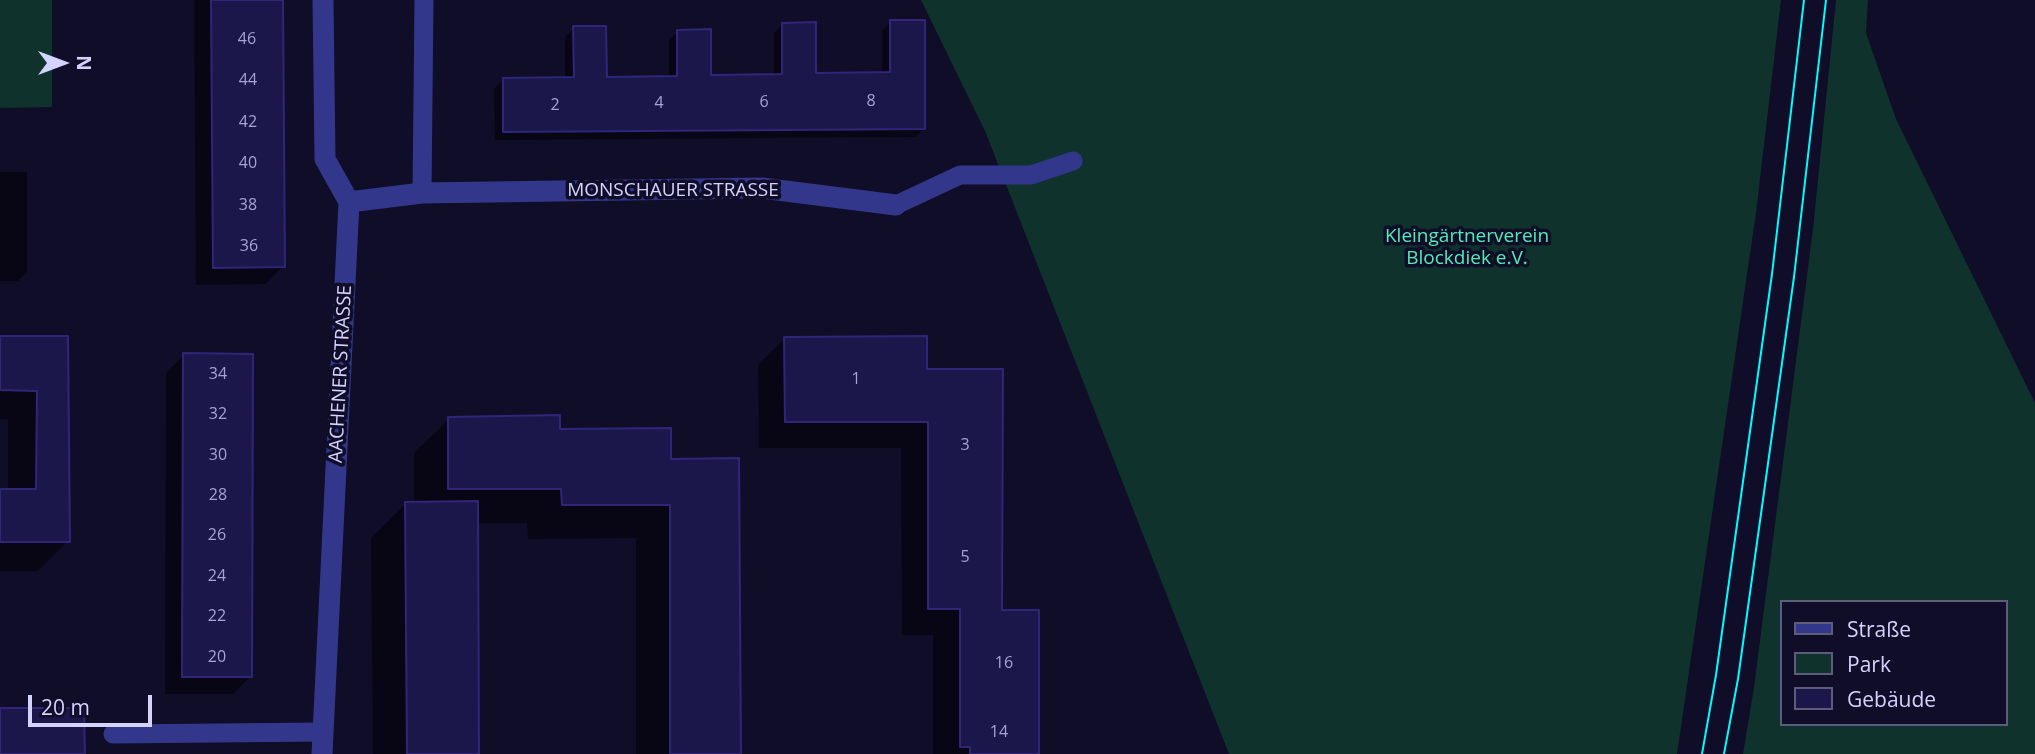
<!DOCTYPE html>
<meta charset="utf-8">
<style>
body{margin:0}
#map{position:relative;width:2035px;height:754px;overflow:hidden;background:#0f0d27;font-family:"Open Sans",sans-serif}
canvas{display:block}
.legend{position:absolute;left:1780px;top:600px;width:228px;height:126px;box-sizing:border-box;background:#0f0d27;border:2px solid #5e5c7d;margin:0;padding:9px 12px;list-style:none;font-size:21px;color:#d4d3ff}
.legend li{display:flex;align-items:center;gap:14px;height:35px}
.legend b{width:35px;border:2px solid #5e5c7d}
.north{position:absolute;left:28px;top:28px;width:70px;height:70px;-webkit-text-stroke:5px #0f0d27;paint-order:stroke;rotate:90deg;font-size:19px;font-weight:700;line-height:28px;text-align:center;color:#d4d3ff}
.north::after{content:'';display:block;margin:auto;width:24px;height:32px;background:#d4d3ff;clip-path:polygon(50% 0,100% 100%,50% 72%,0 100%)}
.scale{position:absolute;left:28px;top:695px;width:124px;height:32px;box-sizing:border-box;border:4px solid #d4d3ff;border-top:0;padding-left:9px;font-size:21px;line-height:24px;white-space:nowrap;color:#d4d3ff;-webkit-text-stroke:5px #0f0d27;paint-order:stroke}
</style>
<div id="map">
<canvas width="2035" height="754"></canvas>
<ul class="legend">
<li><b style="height:9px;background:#33378b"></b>Straße</li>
<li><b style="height:19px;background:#0f322d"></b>Park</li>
<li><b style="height:19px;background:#1c174a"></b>Gebäude</li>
</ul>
<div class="north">N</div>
<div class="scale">20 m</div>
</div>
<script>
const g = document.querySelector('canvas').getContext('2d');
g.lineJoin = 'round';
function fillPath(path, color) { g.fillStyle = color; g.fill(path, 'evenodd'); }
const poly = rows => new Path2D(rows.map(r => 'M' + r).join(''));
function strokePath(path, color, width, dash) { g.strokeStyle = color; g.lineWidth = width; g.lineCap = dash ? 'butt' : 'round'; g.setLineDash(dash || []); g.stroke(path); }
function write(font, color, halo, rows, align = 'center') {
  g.font = font + ' "Open Sans",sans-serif'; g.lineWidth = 7; g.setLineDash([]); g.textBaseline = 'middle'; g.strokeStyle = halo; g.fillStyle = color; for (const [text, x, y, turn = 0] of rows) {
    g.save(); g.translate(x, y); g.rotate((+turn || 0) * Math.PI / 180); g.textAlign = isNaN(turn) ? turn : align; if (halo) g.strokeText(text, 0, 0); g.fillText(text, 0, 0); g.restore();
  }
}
const green = poly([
 [0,0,52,0,52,107,0,108],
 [921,0,1781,0,1756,213,1677,754,1229,754,985,131],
 [1836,0,1868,0,1866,33,1896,119,2035,403,2035,754,1743,754,1754,687,1813,229],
 [1781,602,2005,602,2005,724,1781,724]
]);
const shadow = poly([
 [194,0,281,0,283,266,266,284,196,285],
 [891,22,924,128,915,137,495,140,494,89,503,80,565,79,565,37,574,28,605,78,669,78,669,40,678,31,710,76,774,76,774,33,783,24,814,75,882,74,882,31],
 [0,172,27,172,27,272,18,281,0,281],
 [0,338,66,338,68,541,38,571,0,571,0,491,8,491,8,419,0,419],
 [785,338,925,371,1000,612,1037,754,933,754,933,635,902,635,901,448,759,448,758,365],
 [184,355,251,676,233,694,165,694,166,373],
 [449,419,559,430,669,461,739,754,636,754,636,538,528,539,527,523,476,523,477,754,373,754,371,538,406,503,414,503,414,453]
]);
const building = poly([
 [211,0,283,0,285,267,213,268,211,0],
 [890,20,925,20,925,129,503,132,503,78,574,77,573,26,606,26,607,77,677,76,677,30,711,29,711,75,782,74,782,23,816,22,816,73,890,72,890,20],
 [0,336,68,336,70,542,0,542,0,489,36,489,37,391,0,390,0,336],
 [927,336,927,369,1003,369,1002,610,1039,610,1039,754,970,754,970,747,960,747,960,609,928,609,928,422,785,422,784,337,927,336],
 [183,353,253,354,252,677,182,677,183,353],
 [560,415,560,429,671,428,671,459,739,458,741,754,670,754,670,505,562,505,561,489,448,489,448,417,560,415],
 [478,501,479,754,407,754,405,502,478,501],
 [0,708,84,708,85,754,0,754,0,708]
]);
const lane = poly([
 [422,193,424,0],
 [896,205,960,175,1031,175,1073,161],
 [113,734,323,732]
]);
const street = poly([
 [349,202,422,193,762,188,896,205],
 [322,754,349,202,325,159,323,0]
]);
const tram = poly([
 [1702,754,1716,675,1772,274,1804,0],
 [1724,754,1738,679,1794,277,1826,0]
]);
const numberNames = [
 ["46",247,39],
 ["44",248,80],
 ["8",871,101],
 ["6",764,102],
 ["4",659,103],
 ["2",555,105],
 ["42",248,122],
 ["40",248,163],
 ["38",248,205],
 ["36",249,246],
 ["34",218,374],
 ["1",856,379],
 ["32",218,414],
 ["3",965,445],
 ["30",218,455],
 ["28",218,495],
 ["26",217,535],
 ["5",965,557],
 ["24",217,576],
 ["22",217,616],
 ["20",217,657],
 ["16",1004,663],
 ["14",999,732]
];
const streetNames = [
 ["MONSCHAUER STRASSE",673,191],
 ["AACHENER STRASSE",341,374,-87]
];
const parkNames = [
 ["Kleingärtnerverein",1467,237],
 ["Blockdiek e.V.",1467,259]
];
fillPath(green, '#0f322d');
fillPath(shadow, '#0007');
fillPath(building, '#1c174a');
strokePath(building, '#2f2679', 2);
strokePath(lane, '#33378b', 19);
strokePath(street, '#33378b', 21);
strokePath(tram, '#00fcfe', 2);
write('16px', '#a6a4d2', null, numberNames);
write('19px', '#d4d3ff', '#0f0d27', streetNames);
write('19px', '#52ecb7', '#0f0d27', parkNames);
</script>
